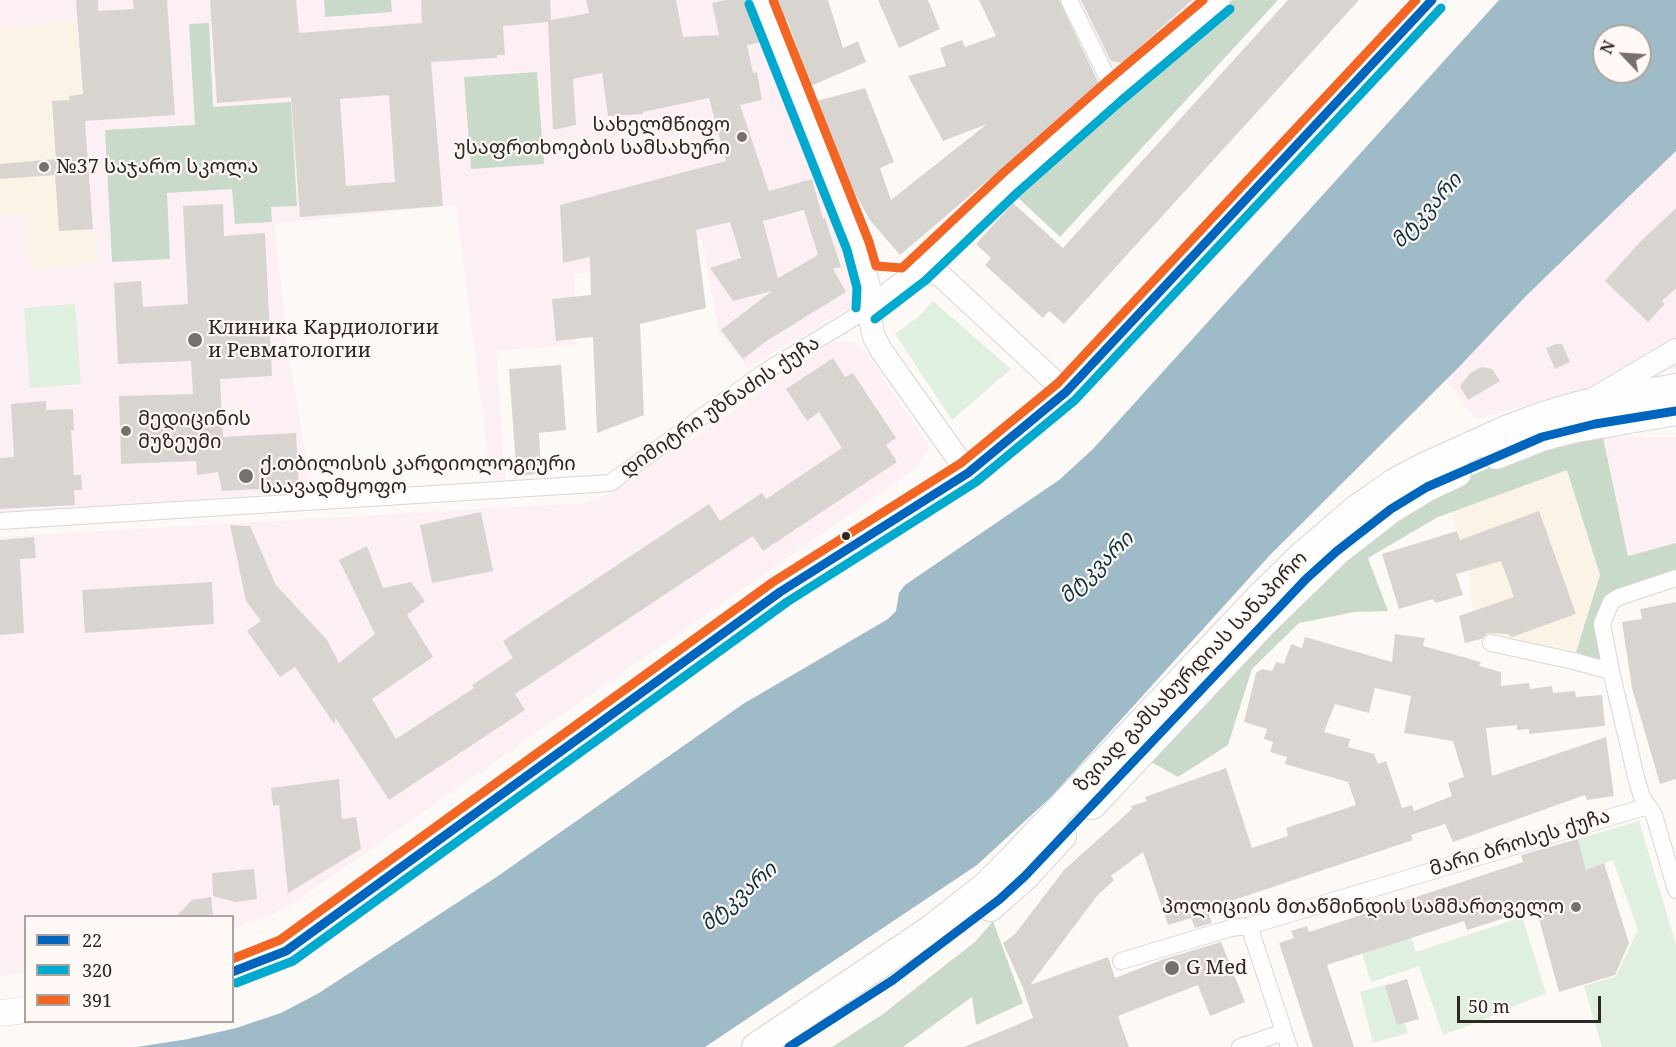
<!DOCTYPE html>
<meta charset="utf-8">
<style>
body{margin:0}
#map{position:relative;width:1676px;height:1047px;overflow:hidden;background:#fcf9f7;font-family:"Noto Serif",serif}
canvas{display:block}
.legend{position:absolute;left:24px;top:915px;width:210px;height:108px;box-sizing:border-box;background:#fff8f4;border:2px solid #aba5a1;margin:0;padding:8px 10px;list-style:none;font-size:18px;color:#2e2824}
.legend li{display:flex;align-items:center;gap:12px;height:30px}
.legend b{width:30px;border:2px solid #aba5a1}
.north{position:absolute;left:1592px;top:24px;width:60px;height:60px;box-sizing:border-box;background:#fff8f4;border:2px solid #aba5a1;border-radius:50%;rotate:295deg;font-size:16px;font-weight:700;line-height:24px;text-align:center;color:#2e2824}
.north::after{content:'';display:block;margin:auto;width:21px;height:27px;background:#76716e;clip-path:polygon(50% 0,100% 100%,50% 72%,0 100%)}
.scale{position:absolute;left:1457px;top:996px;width:144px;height:27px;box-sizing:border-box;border:3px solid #2e2824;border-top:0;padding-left:8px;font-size:18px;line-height:21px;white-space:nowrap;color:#2e2824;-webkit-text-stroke:4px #fff8f4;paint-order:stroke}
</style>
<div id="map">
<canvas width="1676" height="1047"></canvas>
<ul class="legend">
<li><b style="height:8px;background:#0065bd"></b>22</li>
<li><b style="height:8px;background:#00a9ce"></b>320</li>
<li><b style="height:8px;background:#f26522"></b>391</li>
</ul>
<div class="north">N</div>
<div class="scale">50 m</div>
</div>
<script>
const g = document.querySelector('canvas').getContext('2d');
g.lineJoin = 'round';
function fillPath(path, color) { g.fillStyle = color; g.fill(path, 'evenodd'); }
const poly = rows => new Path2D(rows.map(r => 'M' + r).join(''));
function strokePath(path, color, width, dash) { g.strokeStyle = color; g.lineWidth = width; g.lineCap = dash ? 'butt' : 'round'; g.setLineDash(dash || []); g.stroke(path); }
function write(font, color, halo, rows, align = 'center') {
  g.font = font + ' "Noto Serif","Noto Sans Georgian",serif'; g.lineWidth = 4.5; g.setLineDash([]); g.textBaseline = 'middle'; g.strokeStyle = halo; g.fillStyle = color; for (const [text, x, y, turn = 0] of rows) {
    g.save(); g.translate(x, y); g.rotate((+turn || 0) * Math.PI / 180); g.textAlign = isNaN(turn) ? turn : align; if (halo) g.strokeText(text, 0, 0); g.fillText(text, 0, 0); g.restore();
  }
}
const commercial = poly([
 [0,0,756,0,858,272,859,294,851,307,747,368,719,333,702,239,575,275,576,344,496,351,505,479,491,479,456,205,274,224,290,363,312,491,0,513,0,215,25,213,29,270,98,264,93,229,77,19,0,29],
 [1075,0,1204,0,1121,72,1112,69],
 [1676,151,1676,369,1594,386,1476,419,1446,380,1527,295],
 [849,341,862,347,930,447,914,470,547,725,288,907,233,930,232,916,26,916,25,972,0,976,0,537,584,503,613,492,833,342],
 [1603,437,1676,437,1676,543,1628,556]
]);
const education = poly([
 [77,19,93,229,98,264,29,270,25,213,0,215,0,29],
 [1567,469,1600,575,1576,652,1494,637,1478,640,1472,607,1469,570,1451,512]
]);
const green = poly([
 [933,301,1011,369,952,420,895,334,917,318],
 [75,304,81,384,30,388,24,308],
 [1639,821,1676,945,1676,1047,1602,1047,1584,986,1616,976,1638,930,1613,860,1586,870,1578,839],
 [1522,917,1546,993,1470,1025,1443,1035,1419,966,1371,982,1362,953,1411,937,1416,952],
 [1391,983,1408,1033,1373,1043,1360,992]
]);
const forest = poly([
 [324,0,391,0,392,12,325,17],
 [1233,0,1278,0,1060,237,1013,193],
 [209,23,213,107,291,102,297,206,271,207,272,222,235,224,232,189,167,193,170,259,112,262,105,130,195,125,189,24],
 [537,72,544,164,471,169,464,77],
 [1603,437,1628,556,1676,543,1676,574,1607,604,1603,662,1576,652,1600,575,1567,470,1438,517,1368,558,1388,611,1354,612,1299,623,1252,669,1228,745,1178,777,1146,759,1356,549,1460,480,1511,459],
 [993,921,1023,1003,976,1025,972,997,903,1047,832,1047,883,1014,976,941]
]);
const water = poly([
 [1499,0,1676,0,1676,151,1527,295,1459,367,1270,555,1051,797,977,865,705,1047,137,1047,188,1039,236,1028,281,1013,319,993,498,876,743,704,888,619,896,611,899,593,905,585,1059,480,1093,449],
 [1604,36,1640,36,1640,72,1604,72]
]);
const building = poly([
 [76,0,98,0,98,11,134,9,133,0,167,0,175,115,85,121,93,229,59,231,55,175,0,179,0,164,56,159,52,101,69,100,69,96,83,94],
 [210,0,296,0,299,33,422,23,421,0,550,0,551,20,589,13,586,0,676,0,683,37,719,35,712,3,726,0,747,0,762,42,747,45,753,73,757,72,762,100,740,105,769,191,812,179,823,219,825,218,841,267,833,269,846,292,765,342,743,359,721,330,772,291,733,301,710,268,741,258,730,222,696,230,706,308,640,324,644,415,597,433,593,337,556,341,552,299,591,295,590,257,563,263,560,205,726,161,709,98,643,112,643,114,608,116,602,73,573,79,576,125,553,130,548,22,503,26,505,55,497,55,497,58,431,62,443,206,300,217,291,97,217,103],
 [389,95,395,182,346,186,340,99],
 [804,210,818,255,778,278,763,221],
 [775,0,828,0,843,48,858,41,866,62,811,86,787,19,783,20],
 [878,0,928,0,940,29,899,48],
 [979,0,1059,0,1099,84,1027,152,987,181,900,255,869,219,850,184,817,101,865,88,894,162,880,168,891,200,987,124,943,141,908,76,946,66,940,48,962,40,965,47,996,36],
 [1081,0,1192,0,1122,63,1111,61],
 [1288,0,1359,0,1064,324,1049,311,1043,318,985,265,991,258,976,244,1013,203,1063,248],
 [223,204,224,236,265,233,272,376,220,379,223,437,296,433,299,487,222,491,218,472,197,475,196,461,121,464,119,396,193,394,191,361,118,364,114,283,141,281,143,307,188,304,183,206],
 [1676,208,1676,288,1662,301,1665,304,1648,322,1605,281,1639,243],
 [1556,344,1562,344,1570,362,1555,369,1546,348],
 [833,358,845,377,853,373,896,438,886,445,897,462,763,551,753,536,515,694,525,710,389,800,335,717,335,725,295,667,280,677,247,631,261,621,246,601,230,525,250,526,276,585,327,640,339,663,375,634,339,560,367,546,383,588,411,582,425,601,407,615,433,657,372,699,396,739,474,688,472,685,513,658,503,641,709,504,720,521,762,493,766,499,842,448,819,412,807,421,786,389],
 [561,365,566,430,539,433,541,473,521,476,520,466,516,466,509,369],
 [1482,367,1492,369,1500,381,1468,400,1460,386,1470,373],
 [46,401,46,410,73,409,74,430,71,430,74,475,81,475,82,490,74,490,75,505,0,509,0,458,14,457,11,404],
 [1539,511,1576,614,1512,637,1508,634,1488,633,1481,639,1465,643,1459,616,1514,597,1501,561,1456,574,1463,595,1435,603,1433,599,1399,609,1382,554,1457,531,1460,540],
 [481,512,493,571,432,583,420,525],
 [34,537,36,558,20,559,24,633,0,635,0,540],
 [212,582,214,624,85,633,82,590],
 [1676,602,1676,779,1660,784,1632,688,1622,622,1642,619,1640,609],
 [1395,634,1425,638,1423,646,1481,662,1479,666,1501,672,1501,686,1529,683,1530,689,1552,686,1553,693,1575,691,1576,697,1602,695,1605,726,1529,734,1529,729,1517,730,1517,725,1486,728,1492,776,1606,737,1614,796,1587,800,1585,795,1453,842,1445,824,1411,835,1413,840,1207,909,1212,923,1195,928,1191,918,1168,925,1143,852,1111,876,1114,880,1097,896,1030,985,1108,957,1115,978,1164,959,1221,942,1245,1002,1210,1016,1198,985,1118,1016,1129,1047,964,1047,1033,1018,1023,988,1003,943,1015,934,1064,870,1132,809,1131,806,1147,801,1145,797,1226,768,1252,848,1288,836,1286,828,1356,805,1348,782,1285,764,1287,757,1270,752,1273,742,1264,739,1267,729,1244,722,1256,673,1262,669,1272,671,1276,662,1284,664,1291,644,1302,648,1305,637,1392,662],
 [1375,688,1411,696,1404,733,1453,741,1464,777,1448,783,1452,796,1414,811,1412,805,1402,808,1386,761,1378,764,1374,754,1348,747,1350,739,1324,732,1335,704,1369,713],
 [339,779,342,819,356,817,361,849,288,893,279,805,273,806,271,788],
 [1578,839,1586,870,1604,863,1629,943,1615,975,1559,992,1536,908,1467,930,1464,921,1327,965,1354,1047,1313,1047,1279,943,1294,938,1291,931,1307,926,1309,932,1523,862,1521,855],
 [254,869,257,899,235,902,213,896,212,873],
 [211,897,213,914,202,916,177,916,192,900],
 [1407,979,1419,1019,1397,1025,1385,986]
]);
const street = poly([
 [1069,0,1114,91],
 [918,271,1010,183,1114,91,1222,0],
 [0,521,610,483,763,373,868,309],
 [1676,578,1619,597,1611,602,1602,624,1611,671,1637,781,1642,797,1654,815,1676,890],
 [1491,643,1573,661,1611,671],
 [1249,926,1289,1047],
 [1121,961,1231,928,1249,926,1648,806],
 [1240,1047,1284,1032]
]);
const secondary = poly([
 [760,0,858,246,869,287,868,309,874,337,881,350,968,473],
 [868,309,918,271,940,275,1066,392],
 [1595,398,1676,350]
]);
const primary = poly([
 [232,972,286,951,780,592,968,473,1066,392,1432,0],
 [0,1013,26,1010]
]);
const highway = poly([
 [1496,455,1542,437,1571,429,1676,411],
 [1092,805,1264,622,1337,551,1391,509,1427,487,1457,473],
 [990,907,1025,876,1062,836],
 [756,1047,930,930,985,887,1011,861,1260,597,1301,557,1357,509,1394,483,1422,468,1506,430,1540,417,1585,404,1676,388]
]);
const bus1 = poly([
 [232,972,286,951,780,592,968,473,1066,392,1432,0],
 [789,1047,893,980,1000,899,1025,876,1306,579,1337,551,1391,509,1427,487,1542,437,1595,424,1676,411]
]);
const bus2 = poly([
 [749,4,847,250,857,288,856,308],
 [875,319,926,280,1018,192,1122,100,1230,9],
 [236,983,293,961,787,602,976,482,1075,400,1441,8]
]);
const bus3 = poly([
 [773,0,869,242,876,266,902,268,1002,174,1106,82,1203,0],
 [232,959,280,940,773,582,961,463,1058,383,1416,0]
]);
const markers = [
 [742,137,6,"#76716e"],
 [44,167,6,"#76716e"],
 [195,340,8,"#76716e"],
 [126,431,6,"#76716e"],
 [246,476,8,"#76716e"],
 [846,536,5,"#2e2824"],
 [1576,907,6,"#76716e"],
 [1172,968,8,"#76716e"]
];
const poiNames = [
 ["სახელმწიფო",730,125,"right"],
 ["უსაფრთხოების სამსახური",730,148,"right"],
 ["№37 საჯარო სკოლა",56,167],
 ["Клиника Кардиологии",208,328],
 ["и Ревматологии",208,351],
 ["მედიცინის",138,419],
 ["მუზეუმი",138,442],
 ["ქ.თბილისის კარდიოლოგიური",260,464],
 ["საავადმყოფო",260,487],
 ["პოლიციის მთაწმინდის სამმართველო",1564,907,"right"],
 ["G Med",1186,968]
];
const streetNames = [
 ["დიმიტრი უზნაძის ქუჩა",720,407,-34],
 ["ზვიად გამსახურდიას სანაპირო",1191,672,-46],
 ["მარი ბროსეს ქუჩა",1520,843,-17]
];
const waterNames = [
 ["მტკვარი",1427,211,-48],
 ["მტკვარი",1097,568,-44],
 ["მტკვარი",739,897,-41]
];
fillPath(commercial, '#fdf0f4');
fillPath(education, '#faf3e6');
fillPath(green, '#dfefe0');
fillPath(forest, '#c9daca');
fillPath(water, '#9fbbc7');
fillPath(building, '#d8d5d1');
strokePath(street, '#dad5d2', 18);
strokePath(secondary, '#dad5d2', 24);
strokePath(primary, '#dad5d2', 27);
strokePath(highway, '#dad5d2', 30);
strokePath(street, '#fffefe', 16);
strokePath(secondary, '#fffefe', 22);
strokePath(primary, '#fffefe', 26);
strokePath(highway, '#fffefe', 28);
strokePath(bus1, '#0065bd', 9);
strokePath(bus2, '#00a9ce', 9);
strokePath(bus3, '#f26522', 9);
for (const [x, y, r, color] of markers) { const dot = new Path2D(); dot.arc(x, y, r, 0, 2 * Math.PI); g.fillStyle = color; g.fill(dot); strokePath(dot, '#fff8f4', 2); }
write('20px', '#2e2824', '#fff8f4', poiNames, 'left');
write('20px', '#2e2824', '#fff8f4', streetNames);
write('italic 21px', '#0b3341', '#fff8f4', waterNames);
</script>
